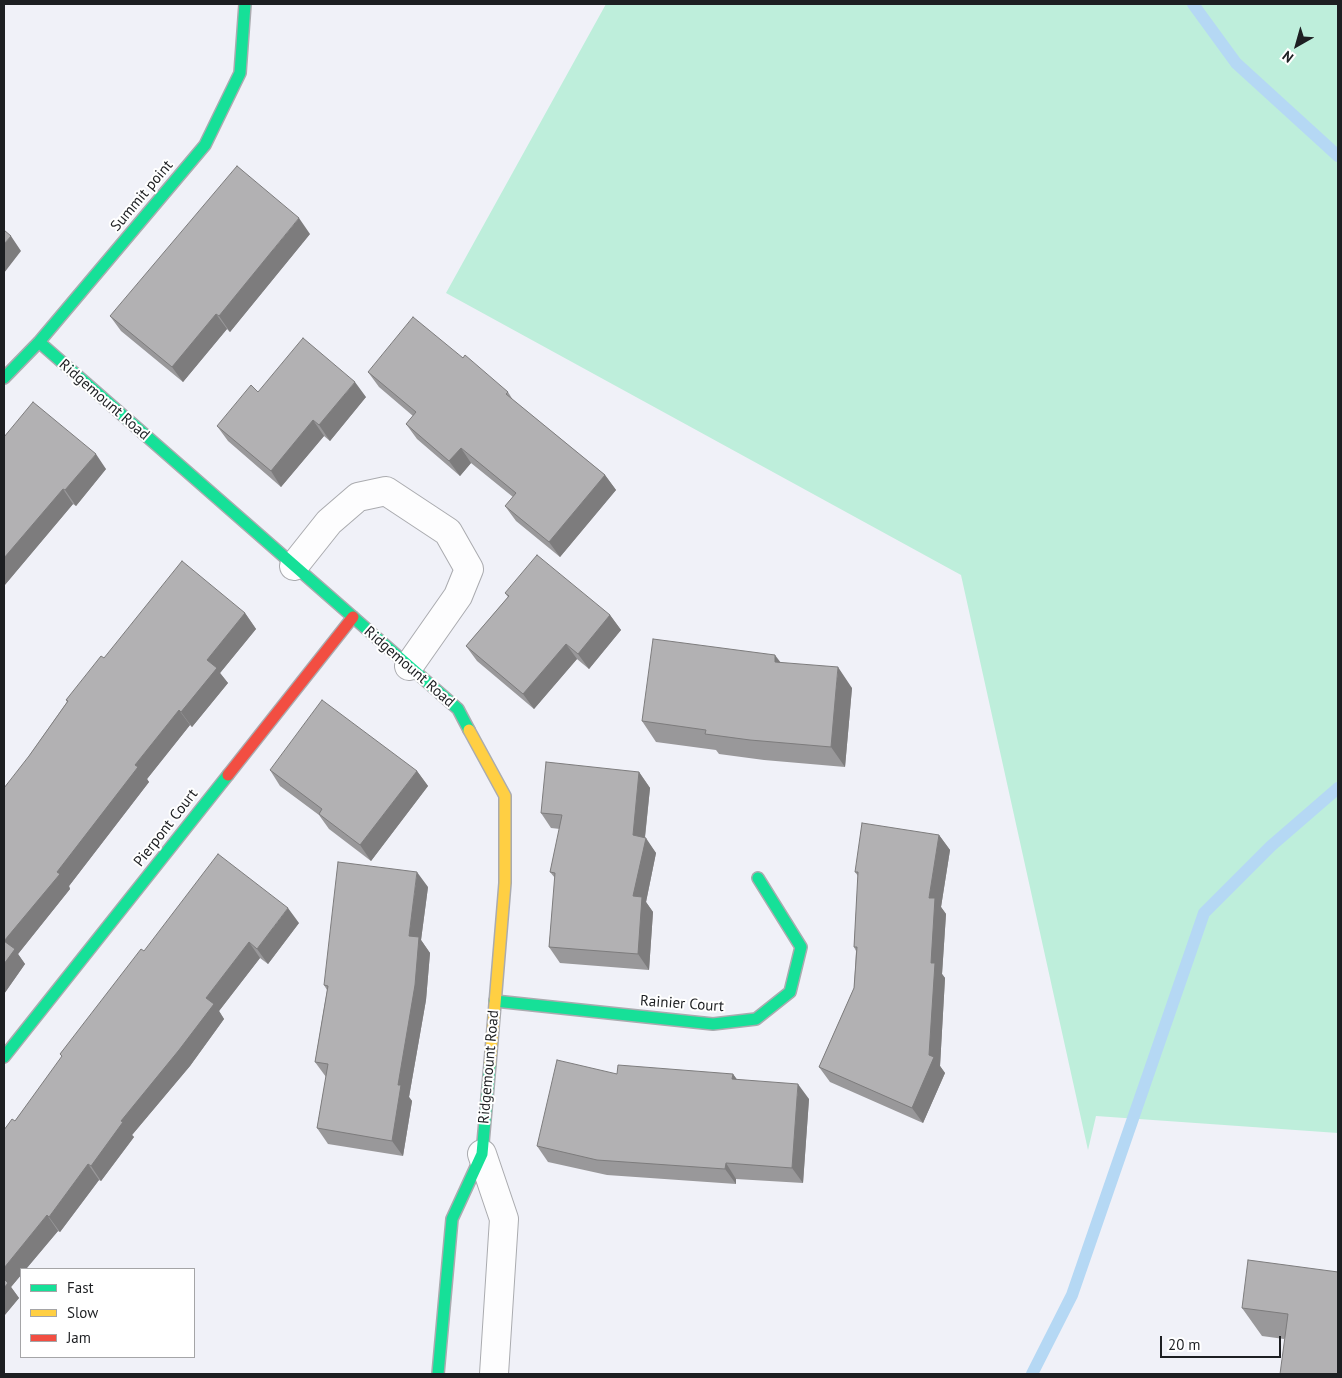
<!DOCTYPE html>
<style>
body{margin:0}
#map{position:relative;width:1342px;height:1378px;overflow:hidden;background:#f0f1f8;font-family:"PT Sans",sans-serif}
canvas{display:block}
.frame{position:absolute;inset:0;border:5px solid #1d1f22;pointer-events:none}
.legend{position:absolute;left:20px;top:1268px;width:175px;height:90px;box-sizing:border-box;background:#fff;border:1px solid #a5a5a7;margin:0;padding:6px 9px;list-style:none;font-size:15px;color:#1d1f22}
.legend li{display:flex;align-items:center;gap:10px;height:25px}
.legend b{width:25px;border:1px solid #a5a5a7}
.north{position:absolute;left:1272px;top:20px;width:50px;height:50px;-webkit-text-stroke:4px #fff;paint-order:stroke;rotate:218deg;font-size:14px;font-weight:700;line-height:20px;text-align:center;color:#1d1f22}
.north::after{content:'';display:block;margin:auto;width:18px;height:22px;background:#1d1f22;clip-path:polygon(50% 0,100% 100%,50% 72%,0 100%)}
.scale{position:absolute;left:1160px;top:1336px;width:121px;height:22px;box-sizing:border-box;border:2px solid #1d1f22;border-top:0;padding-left:6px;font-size:15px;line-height:18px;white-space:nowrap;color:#1d1f22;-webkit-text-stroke:4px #fff;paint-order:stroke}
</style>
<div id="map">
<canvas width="1342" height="1378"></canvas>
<div class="frame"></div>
<ul class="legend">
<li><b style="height:6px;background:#16e098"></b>Fast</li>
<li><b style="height:6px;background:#ffcf43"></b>Slow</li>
<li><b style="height:6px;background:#f24e42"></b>Jam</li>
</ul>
<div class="north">N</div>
<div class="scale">20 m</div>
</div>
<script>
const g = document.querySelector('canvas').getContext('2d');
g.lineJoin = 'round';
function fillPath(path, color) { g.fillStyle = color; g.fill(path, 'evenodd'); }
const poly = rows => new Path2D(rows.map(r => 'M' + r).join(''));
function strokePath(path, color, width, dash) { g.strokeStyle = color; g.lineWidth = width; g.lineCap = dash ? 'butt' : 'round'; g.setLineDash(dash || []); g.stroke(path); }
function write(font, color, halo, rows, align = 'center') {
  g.font = font + ' "PT Sans",sans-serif'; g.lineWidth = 4; g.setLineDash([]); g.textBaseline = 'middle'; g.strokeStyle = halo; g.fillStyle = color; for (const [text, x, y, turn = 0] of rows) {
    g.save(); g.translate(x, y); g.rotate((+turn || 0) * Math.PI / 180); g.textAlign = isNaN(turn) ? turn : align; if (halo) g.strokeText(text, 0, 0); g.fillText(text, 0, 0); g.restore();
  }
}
const green = poly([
 [606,4,1338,4,1338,1133,1096,1116,1088,1150,961,575,446,293]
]);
const stream = poly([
 [1193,4,1236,63,1338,156],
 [1032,1374,1072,1295,1204,913,1271,846,1338,788]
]);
const street = poly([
 [294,566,329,522,358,497,386,491,448,532,469,569,458,596,409,666],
 [482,1154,504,1219,494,1374]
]);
const fast = poly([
 [39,342,458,709,469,730],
 [4,378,39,342,205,145,240,73,245,4],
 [495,1001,713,1024,756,1019,790,992,801,947,758,878],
 [4,1057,228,775],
 [438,1374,452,1219,482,1154,490,1064]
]);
const slow = poly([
 [469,730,505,796,505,883,490,1064]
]);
const jam = poly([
 [228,775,353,617]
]);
const wall = poly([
 [310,234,230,332,227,329,183,382,121,331,110,316],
 [463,358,508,392,513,400,605,475,616,490,560,557,516,521,505,506,513,497,471,463,460,476,417,439,406,424,413,416,379,387,368,372],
 [258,392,366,397,330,441,324,436,281,487,228,441,217,426],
 [4,437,106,469,76,506,73,504,4,586],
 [505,593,610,615,621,630,589,669,577,659,534,709,477,661,466,646,508,597],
 [245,613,256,629,220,673,228,683,192,727,190,725,147,779,149,782,69,886,70,889,18,954,25,964,4,994,29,756,67,702,66,700,104,658],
 [780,662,852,688,845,767,764,760,719,754,716,750,656,742,642,721],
 [270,770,417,771,428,786,371,861,329,829,319,815,280,786],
 [639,772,650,788,645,838,656,853,646,902,653,912,649,970,560,963,549,947,555,878,550,872,560,829,551,828,541,813],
 [939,835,950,850,941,907,946,914,942,974,945,978,940,1066,945,1073,923,1123,830,1082,819,1067,854,988,856,951,854,947,858,876,855,872],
 [428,887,421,940,430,953,426,1000,409,1097,412,1101,403,1156,328,1144,317,1128,326,1077,315,1062,327,990,324,985],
 [299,923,268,964,260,958,219,1011,224,1019,190,1066,132,1135,134,1137,101,1181,99,1180,60,1232,58,1231,11,1287,19,1298,4,1316,4,1130,15,1121,62,1057,60,1054,144,951],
 [617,1074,733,1074,737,1080,809,1099,803,1183,736,1179,736,1184,607,1175,548,1162,537,1146],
 [1338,1272,1284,1339,1262,1336,1242,1308]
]);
const shadedWall = poly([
 [299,218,310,234,230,332,219,316],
 [11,236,21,251,4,273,4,244],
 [216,314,227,329,183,382,172,367],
 [355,382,366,397,330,441,319,425],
 [313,420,324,436,281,487,271,471],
 [461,448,471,463,460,476,449,461],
 [96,454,106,469,76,506,65,490],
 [605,475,616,490,560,557,549,542],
 [63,489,73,504,4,586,4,558],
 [245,613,256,629,220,673,228,683,192,727,181,712,207,660],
 [610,615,621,630,589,669,578,654],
 [566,644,577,659,534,709,523,694],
 [775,655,790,675,775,662],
 [838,667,852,688,845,767,831,747],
 [179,710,190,725,147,779,149,782,69,886,70,889,18,954,25,964,4,994,4,941,57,872,135,765],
 [417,771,428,786,371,861,360,845],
 [639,772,650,788,644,845,646,838,656,853,646,902,653,912,649,970,638,954,633,896,633,835],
 [939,835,950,850,941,907,946,914,942,974,945,978,940,1066,945,1073,923,1123,912,1108,929,1055,931,963,929,898],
 [417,872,428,887,421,940,430,953,426,1000,409,1097,412,1101,403,1156,392,1141,398,1085,409,936],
 [288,908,299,923,268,964,257,949],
 [249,942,260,958,219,1011,224,1019,190,1066,132,1135,134,1137,101,1181,91,1166,121,1121,206,998],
 [733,1074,744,1089,732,1079],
 [798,1084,809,1099,803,1183,792,1168],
 [726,1163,736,1179,736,1184,725,1169],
 [88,1164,99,1180,60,1232,49,1217],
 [47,1215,58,1231,26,1269,21,1269,21,1275,11,1287,19,1298,4,1316,4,1268]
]);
const building = poly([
 [237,166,299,218,219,316,216,314,172,367,110,316,237,166],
 [4,230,11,236,4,244,4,230],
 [413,317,463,358,465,355,508,392,506,394,605,475,549,542,505,506,516,493,461,448,449,461,406,424,416,412,368,372,413,317],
 [303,338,355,382,319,425,313,420,271,471,217,426,251,385,258,392,303,338],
 [33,402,96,454,65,490,63,489,4,558,4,437,33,402],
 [537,555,610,615,578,654,566,644,523,694,466,646,509,596,505,593,537,555],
 [182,561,245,613,207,660,217,668,181,712,179,710,135,765,138,767,57,872,60,874,4,941,15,949,4,964,4,788,29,756,68,701,66,700,101,656,104,658,182,561],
 [653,639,775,655,775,662,838,667,831,747,750,740,705,734,706,730,642,721,653,639],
 [322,700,417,771,360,845,319,814,322,809,270,770,322,700],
 [546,762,639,772,633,835,646,838,633,896,642,897,638,954,549,947,555,873,550,872,562,815,541,813,546,762],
 [862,823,939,835,929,898,935,898,931,963,935,963,929,1055,934,1057,912,1108,819,1067,854,988,857,947,854,947,858,872,855,872,862,823],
 [218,854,288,908,257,949,249,942,206,998,214,1004,179,1050,121,1121,123,1122,91,1166,88,1164,49,1217,47,1215,4,1268,4,1130,12,1119,15,1121,62,1056,60,1054,141,949,144,951,218,854],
 [338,862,417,872,409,936,419,937,415,985,398,1085,401,1085,392,1141,317,1128,328,1064,315,1062,328,986,324,985,338,862],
 [557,1060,617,1074,618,1065,733,1074,732,1079,798,1084,792,1168,726,1163,725,1169,597,1160,537,1146,557,1060],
 [1248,1260,1338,1272,1338,1374,1280,1374,1288,1314,1242,1308,1248,1260],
 [4,1279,8,1283,4,1288,4,1279]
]);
const streetNames = [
 ["Summit point",142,196,-50],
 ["Ridgemount Road",104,400,41],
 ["Ridgemount Road",409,667,41],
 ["Pierpont Court",166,828,-52],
 ["Rainier Court",682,1004,4],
 ["Ridgemount Road",489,1067,-85]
];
fillPath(green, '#beeedb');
strokePath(stream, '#b5d8f4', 12);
strokePath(street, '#aaabaf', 30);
strokePath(fast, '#aaabaf', 14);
strokePath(slow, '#aaabaf', 14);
strokePath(jam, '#aaabaf', 14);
strokePath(street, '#fdfdfe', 28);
strokePath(fast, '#16e098', 11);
strokePath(slow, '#ffcf43', 11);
strokePath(jam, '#f24e42', 11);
fillPath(wall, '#99989a');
fillPath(shadedWall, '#7d7c7d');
fillPath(building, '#b2b1b3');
strokePath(building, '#7d7c7d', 1);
write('15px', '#1d1f22', '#fff', streetNames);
</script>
